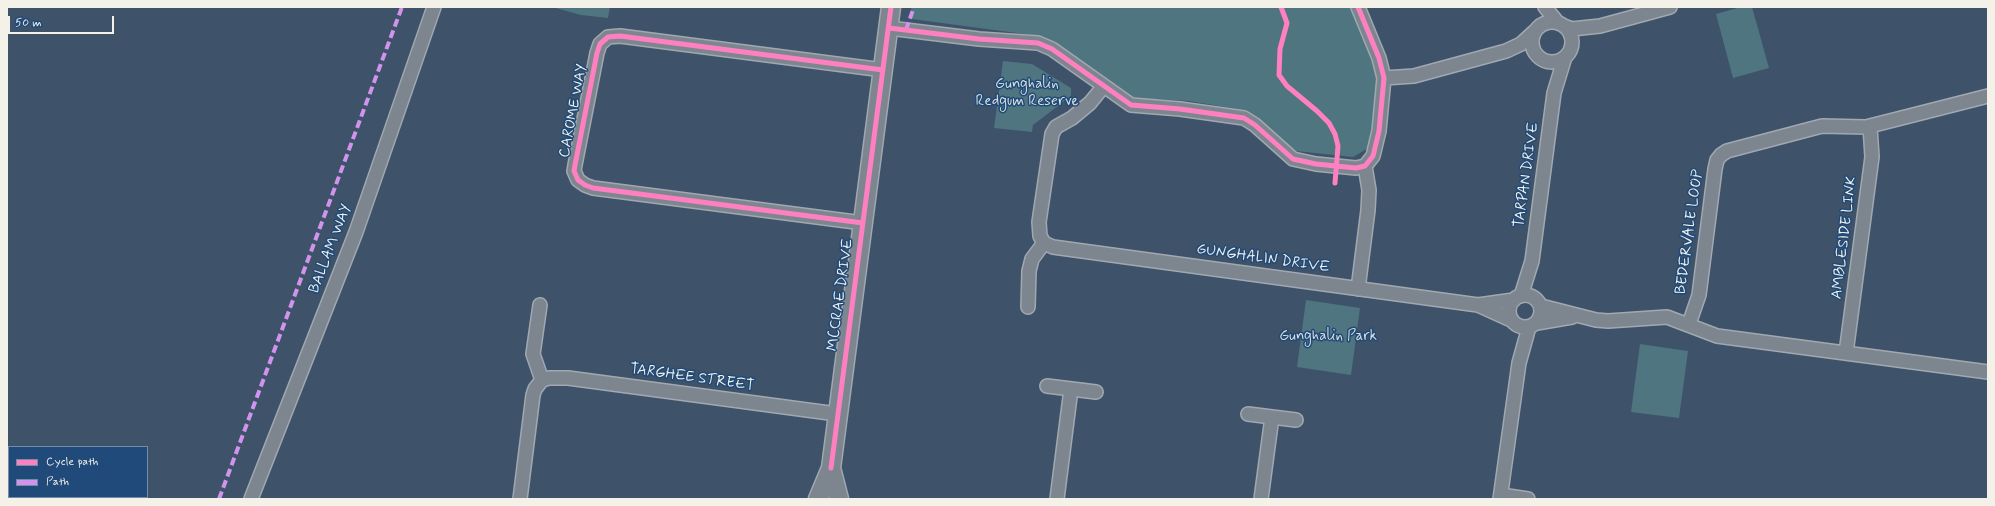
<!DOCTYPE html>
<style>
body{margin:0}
#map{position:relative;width:1995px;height:506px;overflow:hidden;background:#3e526a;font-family:Mynerve,sans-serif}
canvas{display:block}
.frame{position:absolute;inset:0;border:8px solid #f4f1e8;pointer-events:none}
.legend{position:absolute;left:8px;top:446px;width:140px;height:52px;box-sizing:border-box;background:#1f4a7a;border:1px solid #748da6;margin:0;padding:5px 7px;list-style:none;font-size:12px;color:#f4f1e8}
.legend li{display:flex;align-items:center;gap:8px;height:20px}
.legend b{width:20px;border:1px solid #748da6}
.scale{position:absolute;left:8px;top:16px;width:106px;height:18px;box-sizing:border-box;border:2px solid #f4f1e8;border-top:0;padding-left:5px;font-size:12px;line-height:14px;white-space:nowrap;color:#f4f1e8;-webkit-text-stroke:3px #1f4a7a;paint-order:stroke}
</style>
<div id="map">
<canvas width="1995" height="506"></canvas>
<div class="frame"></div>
<ul class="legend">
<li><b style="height:5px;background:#ff80c0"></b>Cycle path</li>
<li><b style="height:5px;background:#d193ec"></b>Path</li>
</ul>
<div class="scale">50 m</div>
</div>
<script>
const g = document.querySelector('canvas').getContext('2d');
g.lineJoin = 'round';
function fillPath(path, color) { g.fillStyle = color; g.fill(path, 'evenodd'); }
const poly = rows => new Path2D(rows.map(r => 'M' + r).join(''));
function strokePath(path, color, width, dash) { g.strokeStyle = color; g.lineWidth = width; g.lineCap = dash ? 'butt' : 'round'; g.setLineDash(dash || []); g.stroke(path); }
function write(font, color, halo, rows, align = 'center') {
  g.font = font + ' Mynerve,sans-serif'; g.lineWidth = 3; g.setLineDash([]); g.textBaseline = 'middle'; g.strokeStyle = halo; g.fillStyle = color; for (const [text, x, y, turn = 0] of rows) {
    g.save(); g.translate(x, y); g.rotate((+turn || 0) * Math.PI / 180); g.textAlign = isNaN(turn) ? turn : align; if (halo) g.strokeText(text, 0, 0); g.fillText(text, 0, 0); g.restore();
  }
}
const green = poly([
 [552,7,610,7,608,18,581,15],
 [911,7,1351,7,1379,75,1370,147,1353,157,1296,151,1248,111,1189,101,1133,98,1039,36,912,19],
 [1741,7,1752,7,1769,68,1733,78,1716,14],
 [1003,61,1032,64,1071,88,1071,96,1033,125,1032,132,994,128],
 [1306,300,1360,308,1351,375,1297,367],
 [1640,344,1688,351,1679,418,1631,412]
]);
const street = poly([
 [1545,7,1558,23],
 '1532 42a20 20 0 1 1 40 0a20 20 0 1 1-40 0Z',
 [1564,26,1572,29,1600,26,1670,7],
 [889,28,979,39,1038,43,1052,49,1131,105,1180,109,1244,118,1255,125,1293,159,1316,164,1356,168,1365,166,1373,156,1379,131,1384,78,1379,58,1358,7],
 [1384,78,1414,76,1506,51,1521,44,1534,32],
 [1103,87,1090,103,1072,118,1056,127,1052,134,1039,222,1040,236,1044,243,1053,247,1478,305,1511,320],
 [863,223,593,188,585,185,578,180,574,171,575,165,597,53,600,44,608,37,620,36,883,70],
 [1358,289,1368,210,1369,190,1365,166],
 '1509 311a16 16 0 1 1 32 0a16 16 0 1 1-32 0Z',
 [1521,296,1532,261,1554,93,1565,57],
 [1478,305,1514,300],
 [1541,306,1596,320,1608,321,1667,317,1717,336,1988,372],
 [1028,307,1029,271,1032,259,1044,243],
 [1537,323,1572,317],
 [1689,324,1699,295,1715,169,1717,160,1721,155,1727,151,1822,126,1866,127,1988,96],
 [1846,353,1872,157,1870,126],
 [542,380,549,378,568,378,837,414],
 [1047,386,1096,392],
 [1248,414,1296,420],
 [1501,495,1528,499],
 [251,499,356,232,434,7],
 [520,499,533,395,535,389,542,380,533,354,540,305],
 [1057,499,1071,389],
 [1261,499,1272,417],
 [1500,499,1519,363,1529,327]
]);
const secondary = poly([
 [831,468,839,499],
 [818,499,831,468,891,7]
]);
const quiet = poly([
 [906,30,914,7],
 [219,499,402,7]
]);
const cycleway = poly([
 [1281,7,1287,23,1280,49,1279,75,1287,86,1317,111,1329,123,1335,134,1338,146,1335,183],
 [889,28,979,39,1038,43,1052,49,1131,105,1180,109,1244,118,1255,125,1293,159,1316,164,1356,168,1365,166,1373,156,1379,131,1384,78,1379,58,1358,7],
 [863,223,593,188,585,185,578,180,574,171,575,165,597,53,600,44,608,37,620,36,883,70],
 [831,468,891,7]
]);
const parkNames = [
 ["Gunghalin",1027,85],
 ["Redgum Reserve",1027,102],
 ["Gunghalin Park",1328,337]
];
const streetNames = [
 ["CAROME WAY",574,111,-79],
 ["TARPAN DRIVE",1527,175,-82],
 ["BEDERVALE LOOP",1690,232,-82],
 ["AMBLESIDE LINK",1845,238,-83],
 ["BALLAM WAY",331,249,-69],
 ["GUNGHALIN DRIVE",1263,259,8],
 ["MCCRAE DRIVE",841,295,-82],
 ["TARGHEE STREET",692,378,8]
];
fillPath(green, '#4e7580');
strokePath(street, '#a0a8b2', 16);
strokePath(secondary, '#a0a8b2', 21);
strokePath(street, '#7d868e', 13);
strokePath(secondary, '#7d868e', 18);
strokePath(quiet, '#d193ec', 4, [8, 4]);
strokePath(cycleway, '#ff80c0', 5);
write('15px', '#dbdfd9', '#1f4a7a', parkNames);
write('15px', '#f4f1e8', '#1f4a7a', streetNames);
</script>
